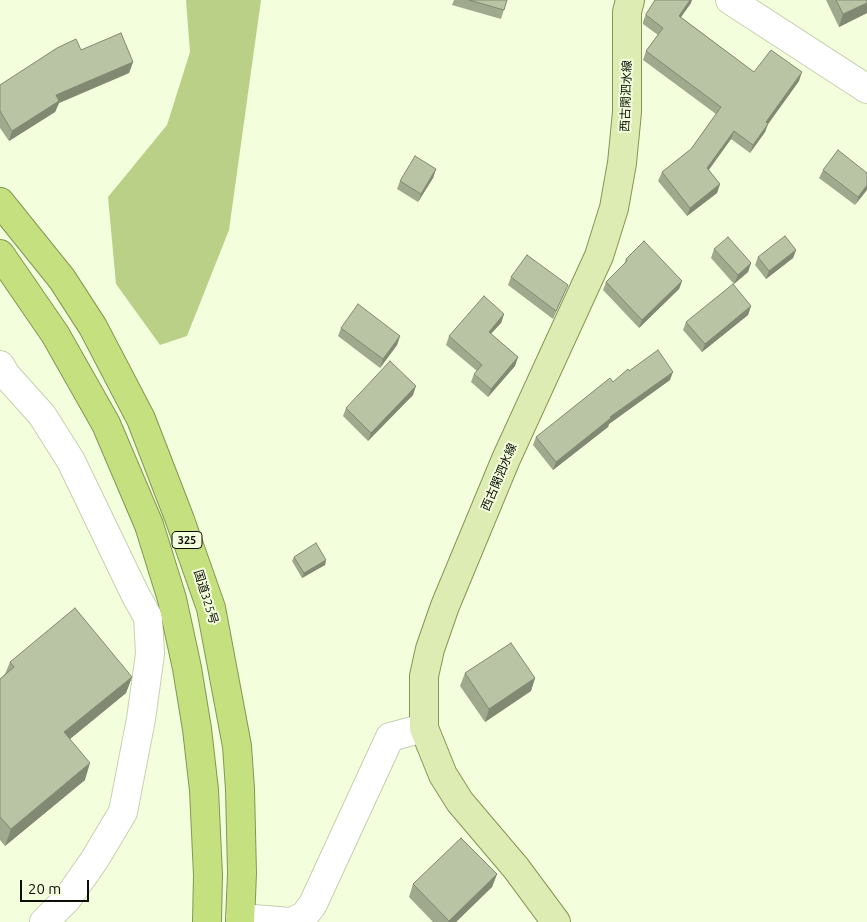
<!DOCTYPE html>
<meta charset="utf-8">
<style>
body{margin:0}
#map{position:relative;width:867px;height:922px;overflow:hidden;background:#f3fedd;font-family:Ubuntu,sans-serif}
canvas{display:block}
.scale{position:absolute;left:20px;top:880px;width:69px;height:22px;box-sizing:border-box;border:2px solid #0c0f05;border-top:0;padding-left:6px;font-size:15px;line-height:18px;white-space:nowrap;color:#0c0f05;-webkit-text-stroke:4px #f3fedd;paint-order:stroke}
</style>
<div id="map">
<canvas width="867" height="922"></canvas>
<div class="scale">20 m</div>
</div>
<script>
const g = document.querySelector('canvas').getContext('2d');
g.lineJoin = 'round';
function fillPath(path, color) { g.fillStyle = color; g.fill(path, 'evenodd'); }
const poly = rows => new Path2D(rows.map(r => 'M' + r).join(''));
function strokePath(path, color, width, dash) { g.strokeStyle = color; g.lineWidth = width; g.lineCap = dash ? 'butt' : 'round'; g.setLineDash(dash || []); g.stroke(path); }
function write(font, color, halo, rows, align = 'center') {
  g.font = font + ' Ubuntu,"Noto Sans JP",sans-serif'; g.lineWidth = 4; g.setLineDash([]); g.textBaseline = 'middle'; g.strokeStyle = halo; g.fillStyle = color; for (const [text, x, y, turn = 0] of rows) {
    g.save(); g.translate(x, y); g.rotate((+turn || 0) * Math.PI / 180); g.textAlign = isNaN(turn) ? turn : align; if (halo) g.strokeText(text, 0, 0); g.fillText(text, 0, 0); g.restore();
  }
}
const green = poly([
 [186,0,261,0,229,230,187,336,160,345,116,284,108,197,167,125,190,52]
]);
const minor = poly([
 [730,0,867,89],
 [0,365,6,375,42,415,71,461,136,596,148,617,150,654,141,719,123,812,95,859,67,899,44,922],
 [240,918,291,922,304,916,313,904,390,737,424,728]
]);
const major = poly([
 [556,922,516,868,460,802,443,775,424,728,424,676,430,649,445,606,506,459,599,256,614,208,622,163,627,112,627,12,630,0]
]);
const highway = poly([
 [0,202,62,279,93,327,141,419,180,520,211,608,237,746,240,789,242,873,240,922],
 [0,254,55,334,106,424,149,525,172,599,187,668,197,729,204,790,208,875,207,922]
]);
const wall = poly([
 [454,0,507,0,501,19,452,5],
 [826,0,867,0,867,13,839,27],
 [691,3,681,17,754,72,799,81,768,124,765,132,750,153,731,139,709,170,720,184,717,193,687,216,658,181,662,172,691,149,716,114,643,60,646,51,658,35,643,24,643,22,646,14],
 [81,50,133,62,129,73,59,103,55,112,9,141,0,128,0,85],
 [436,169,433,178,418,202,397,189,400,181],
 [823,170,867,173,855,205,819,178],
 [714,249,751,263,748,272,734,284,711,258],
 [796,250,793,258,766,279,755,265,758,257],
 [626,259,682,281,679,289,639,328,603,290,606,282,624,265],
 [511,277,564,294,553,319,508,285],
 [751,306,748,315,702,352,683,330,686,322],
 [504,314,501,323,491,334,518,357,515,366,488,397,471,382,474,374,477,371,446,345,449,336],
 [341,328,400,336,397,345,380,368,338,336],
 [629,371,670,380,609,424,608,427,553,470,533,445,536,437],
 [413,395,368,441,343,416,346,408],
 [294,557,326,560,325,565,302,578,292,561],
 [10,662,132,677,126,693,70,739,85,780,5,846,0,840,0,679,5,674],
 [465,673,535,678,531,691,485,722,460,686],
 [497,874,492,887,456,922,433,922,409,897,413,884]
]);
const shadedWall = poly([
 [690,0,692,0,691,3,676,24,679,16],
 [867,3,867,13,839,27,843,14],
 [133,62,129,73,59,103,55,112,9,141,12,131,56,95],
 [802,72,799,81,763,131,766,122],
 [768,124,765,132,750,153,753,145],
 [734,131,731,139,704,176,707,168],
 [436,169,433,178,418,202,421,194],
 [720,184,717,193,687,216,690,208],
 [867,185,867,190,855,205,858,197],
 [796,250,793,258,766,279,769,271],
 [751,263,748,272,734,284,738,275],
 [682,281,679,289,639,328,642,320],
 [751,306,748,315,702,352,705,344],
 [504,314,501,323,485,340,489,332],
 [400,336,397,345,380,368,383,359],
 [518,357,515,366,488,397,491,389],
 [673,372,670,380,609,424,608,427,553,470,556,462,610,417],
 [416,386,413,395,368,441,371,433],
 [326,560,325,565,302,578,304,573],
 [132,677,126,693,59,748,64,732],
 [535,678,531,691,485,722,489,709],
 [90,763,85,780,5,846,11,829],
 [497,874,492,887,456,922,448,922]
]);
const building = poly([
 [469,0,507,0,504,10,469,0],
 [655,0,690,0,679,16,754,72,771,50,802,72,766,122,768,124,753,145,734,131,707,168,720,184,690,208,662,172,691,149,721,107,646,51,663,28,646,15,646,14,655,0],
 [836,0,867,0,867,3,843,14,836,0],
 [121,33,133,62,56,95,59,101,12,131,0,111,0,85,57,48,76,39,81,50,121,33],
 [838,150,867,173,867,185,858,197,823,170,838,150],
 [415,156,436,169,421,194,400,181,415,156],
 [785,236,796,250,769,271,758,257,785,236],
 [728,237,751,263,738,275,714,249,728,237],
 [644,241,682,281,642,320,606,282,627,261,626,259,644,241],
 [527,255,568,285,556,311,511,277,527,255],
 [733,284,751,306,705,344,686,322,733,284],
 [484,296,504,314,489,332,518,357,491,389,474,374,482,365,449,336,484,296],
 [358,304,400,336,383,359,341,328,358,304],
 [658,350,673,372,610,417,611,418,556,462,536,437,610,378,613,382,628,369,629,371,658,350],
 [390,361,416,386,371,433,346,408,390,361],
 [316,543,326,560,304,573,294,557,316,543],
 [75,608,132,677,64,732,90,763,11,829,0,817,0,679,14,667,10,662,75,608],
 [511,643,535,678,489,709,465,673,511,643],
 [461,838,497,874,449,921,413,884,461,838]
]);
const shields = [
 [187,540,30]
];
const shieldNames = [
 ["325",187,540]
];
const streetNames = [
 ["西古閑泗水線",626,96,-88],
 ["西古閑泗水線",499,477,-67],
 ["国道325号",206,597,73]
];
fillPath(green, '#bbd087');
strokePath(minor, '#c5d0b0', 30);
strokePath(major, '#849754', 30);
strokePath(highway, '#849754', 30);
strokePath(minor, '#fff', 28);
strokePath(major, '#dcecb2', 28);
strokePath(highway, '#c5e07f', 28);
fillPath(wall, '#9fa98d');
fillPath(shadedWall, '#828973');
fillPath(building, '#b9c4a4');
strokePath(building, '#828973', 1);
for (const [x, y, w] of shields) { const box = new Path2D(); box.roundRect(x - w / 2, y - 8.5, w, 17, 4); g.fillStyle = '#f3fedd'; g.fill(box); strokePath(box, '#0c0f05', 1); }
write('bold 11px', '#0c0f05', null, shieldNames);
write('12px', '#0c0f05', '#f3fedd', streetNames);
</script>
